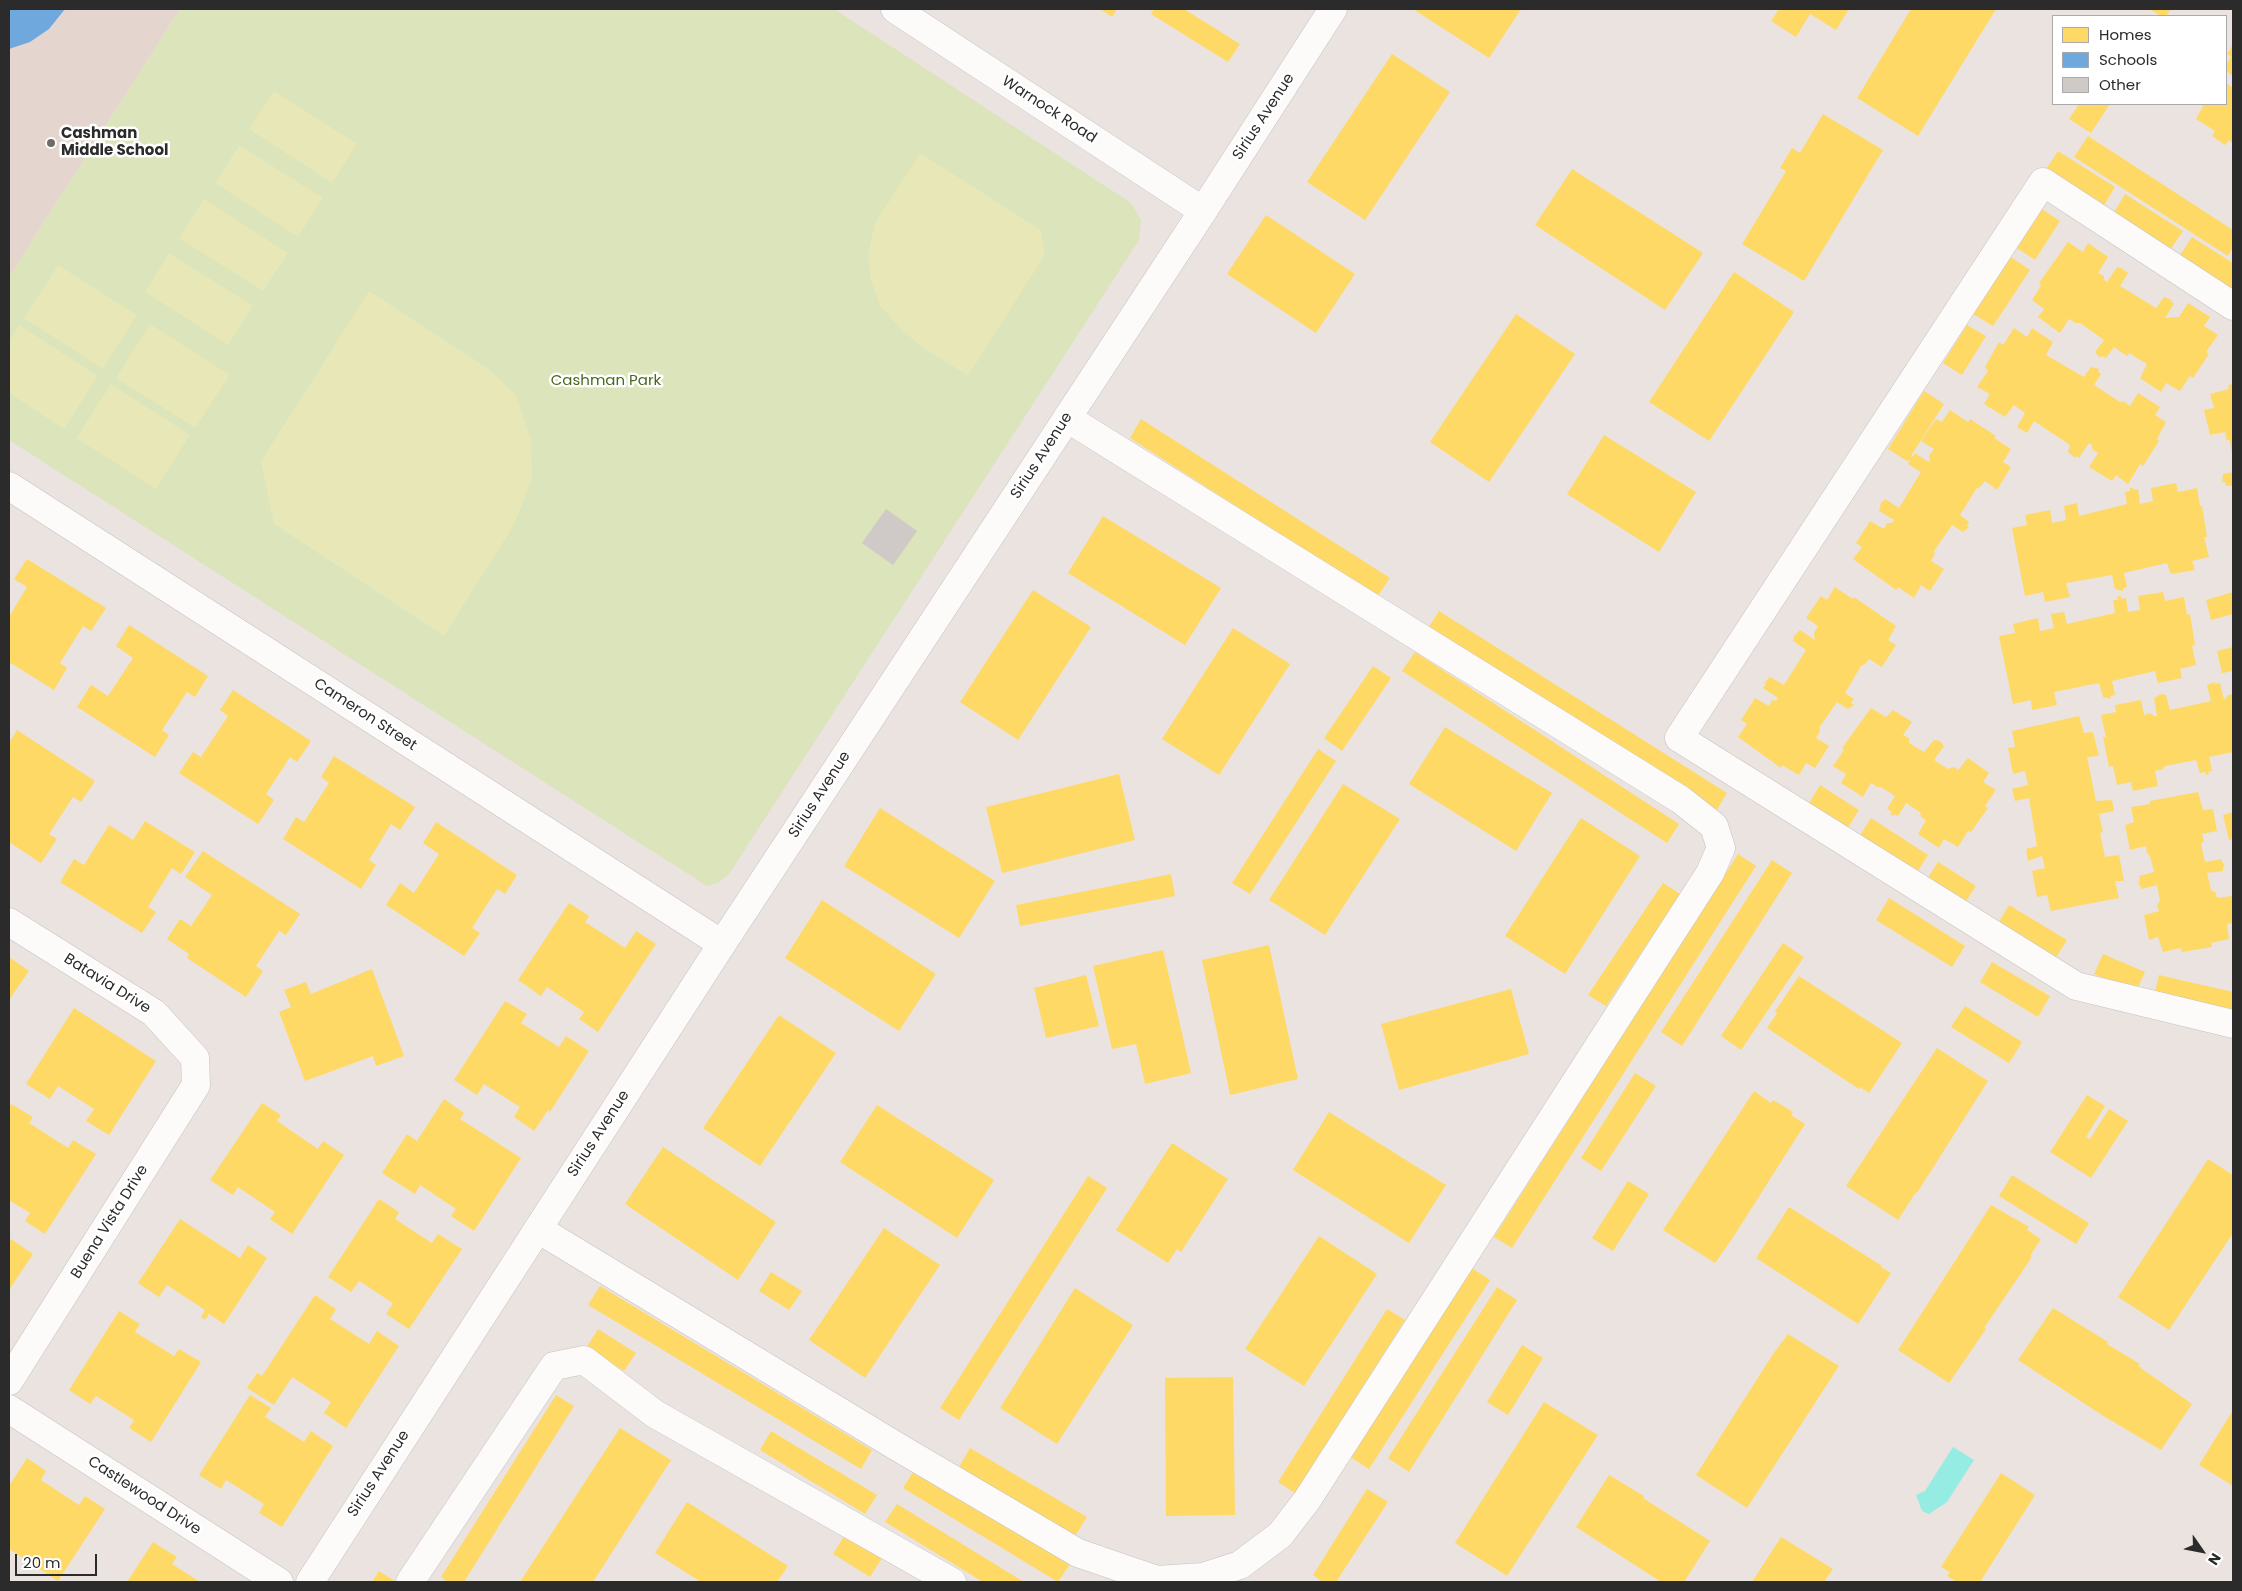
<!DOCTYPE html>
<style>
body{margin:0}
#map{position:relative;width:2242px;height:1591px;overflow:hidden;background:#eae3e0;font-family:Poppins,sans-serif}
canvas{display:block}
.frame{position:absolute;inset:0;border:10px solid #2b2b2b;pointer-events:none}
.legend{position:absolute;left:2052px;top:15px;width:175px;height:90px;box-sizing:border-box;background:#fff;border:1px solid #aaa;margin:0;padding:6px 9px;list-style:none;font-size:15px;color:#2b2b2b}
.legend li{display:flex;align-items:center;gap:10px;height:25px}
.legend b{width:25px;border:1px solid #aaa}
.north{position:absolute;left:2177px;top:1526px;width:50px;height:50px;-webkit-text-stroke:4px #fff;paint-order:stroke;rotate:123deg;font-size:14px;font-weight:700;line-height:20px;text-align:center;color:#2b2b2b}
.north::after{content:'';display:block;margin:auto;width:18px;height:22px;background:#2b2b2b;clip-path:polygon(50% 0,100% 100%,50% 72%,0 100%)}
.scale{position:absolute;left:15px;top:1554px;width:82px;height:22px;box-sizing:border-box;border:2px solid #2b2b2b;border-top:0;padding-left:6px;font-size:15px;line-height:18px;white-space:nowrap;color:#2b2b2b;-webkit-text-stroke:4px #fff;paint-order:stroke}
</style>
<div id="map">
<canvas width="2242" height="1591"></canvas>
<div class="frame"></div>
<ul class="legend">
<li><b style="height:14px;background:#ffd966"></b>Homes</li>
<li><b style="height:14px;background:#6fa8dc"></b>Schools</li>
<li><b style="height:14px;background:#cfc9c7"></b>Other</li>
</ul>
<div class="north">N</div>
<div class="scale">20 m</div>
</div>
<script>
const g = document.querySelector('canvas').getContext('2d');
g.lineJoin = 'round';
function fillPath(path, color) { g.fillStyle = color; g.fill(path, 'evenodd'); }
const poly = rows => new Path2D(rows.map(r => 'M' + r).join(''));
function strokePath(path, color, width, dash) { g.strokeStyle = color; g.lineWidth = width; g.lineCap = dash ? 'butt' : 'round'; g.setLineDash(dash || []); g.stroke(path); }
function write(font, color, halo, rows, align = 'center') {
  g.font = font + ' Poppins,sans-serif'; g.lineWidth = 5; g.setLineDash([]); g.textBaseline = 'middle'; g.strokeStyle = halo; g.fillStyle = color; for (const [text, x, y, turn = 0] of rows) {
    g.save(); g.translate(x, y); g.rotate((+turn || 0) * Math.PI / 180); g.textAlign = isNaN(turn) ? turn : align; if (halo) g.strokeText(text, 0, 0); g.fillText(text, 0, 0); g.restore();
  }
}
const education = poly([
 [9,9,180,9,9,277]
]);
const green = poly([
 [180,9,834,9,1131,203,1141,220,1139,240,729,874,718,883,707,886,9,440,9,277]
]);
const pitch = poly([
 [274,91,357,144,332,183,249,129],
 [239,145,323,198,298,237,215,183],
 [920,153,1041,230,1045,255,968,376,922,347,903,331,880,306,871,280,868,255,875,223],
 [204,199,288,253,263,291,179,238],
 [169,253,253,306,228,345,145,292],
 [58,265,137,315,103,369,24,318],
 [369,291,489,369,516,395,531,440,532,479,514,525,444,636,274,524,261,461],
 [150,324,230,375,195,428,116,378],
 [19,325,98,376,64,429,9,393,9,341],
 [111,384,190,435,156,489,76,438]
]);
const water = poly([
 [1953,1447,1974,1460,1947,1502,1929,1514,1922,1511,1916,1495,1925,1491]
]);
const homes = poly([
 [1100,9,1117,9,1112,17],
 [1154,9,1184,9,1240,44,1228,62,1151,14],
 [1413,9,1521,9,1489,58],
 [1779,9,1849,9,1836,30,1810,14,1796,37,1771,21],
 [1911,9,1996,9,1918,136,1857,98],
 [2149,9,2171,9,2166,16,2161,16],
 [2233,44,2233,76,2226,71,2226,64,2231,57,2227,54],
 [1392,54,1450,92,1365,220,1307,182],
 [2226,83,2233,88,2233,143,2229,140,2225,145,2212,136,2215,131,2196,119,2203,106,2200,104,2226,104],
 [2079,104,2110,104,2091,133,2069,119],
 [1823,114,1883,150,1804,281,1742,244,1786,171,1780,168,1792,148,1800,153],
 [2088,136,2233,230,2233,247,2228,256,2074,157],
 [2058,151,2115,187,2103,207,2045,171],
 [1572,169,1703,253,1665,310,1535,225],
 [2125,194,2183,231,2170,250,2113,214],
 [2042,209,2060,221,2035,260,2017,248],
 [1266,215,1355,274,1316,333,1227,274],
 [2192,237,2233,263,2233,291,2179,257],
 [2068,242,2083,252,2088,243,2108,257,2098,273,2104,276,2104,280,2107,282,2117,267,2121,268,2128,273,2120,286,2156,308,2164,297,2172,300,2171,301,2174,304,2165,318,2179,317,2188,303,2210,317,2204,326,2218,335,2206,352,2209,354,2193,378,2190,376,2180,391,2166,383,2161,392,2140,378,2147,364,2129,353,2127,356,2114,347,2106,358,2101,356,2100,358,2095,352,2104,340,2080,323,2076,323,2069,319,2060,333,2038,317,2044,309,2032,300,2041,286,2039,283],
 [2011,257,2030,270,1993,326,1973,314],
 [1734,272,1794,312,1709,441,1649,402],
 [1516,314,1575,354,1489,482,1430,442],
 [1967,325,1986,336,1962,375,1943,363],
 [2014,328,2027,337,2032,328,2053,342,2046,355,2084,377,2091,367,2099,369,2098,371,2101,374,2094,385,2120,402,2123,401,2130,406,2138,393,2160,407,2155,415,2166,422,2157,439,2159,441,2143,466,2140,464,2128,484,2116,475,2112,481,2089,467,2098,453,2092,449,2092,445,2089,443,2079,458,2076,456,2075,458,2068,452,2070,445,2034,421,2027,433,2017,427,2025,413,2014,405,2005,417,1984,404,1990,394,1977,387,1988,371,1985,367,1999,342,2003,345],
 [2233,384,2233,453,2232,454,2230,441,2226,439,2225,432,2210,435,2204,410,2214,408,2210,394,2229,389,2228,385],
 [1924,391,1944,404,1911,456,1913,457,1915,453,1930,463,1929,456,1934,449,1921,441,1936,419,1942,422,1950,410,1968,422,1970,419,1996,436,1994,438,2011,449,2003,462,2011,467,1997,490,1985,481,1980,487,1976,489,1960,515,1969,522,1967,526,1969,527,1963,532,1952,525,1934,551,1935,554,1931,561,1944,569,1930,591,1921,585,1914,598,1898,587,1896,590,1853,559,1862,547,1856,543,1870,521,1884,529,1887,523,1892,523,1894,520,1879,511,1881,503,1885,499,1899,508,1921,472,1908,464,1910,460,1907,461,1888,449],
 [1141,419,1390,578,1377,597,1130,438],
 [1604,435,1696,492,1659,552,1567,494],
 [2233,472,2233,485,2226,486,2225,482,2222,482,2223,474],
 [2176,483,2178,492,2197,488,2200,506,2202,506,2207,537,2204,537,2209,557,2192,561,2195,570,2171,574,2167,563,2124,573,2127,587,2123,588,2123,591,2115,589,2112,575,2066,583,2070,597,2045,602,2043,592,2025,596,2012,528,2027,525,2025,515,2050,510,2052,523,2066,520,2064,506,2077,503,2079,516,2127,504,2125,492,2130,491,2130,488,2133,488,2134,490,2138,489,2140,504,2153,501,2151,488],
 [1103,516,1221,588,1185,645,1068,573],
 [27,559,106,608,91,631,83,626,60,663,67,668,54,690,9,662,9,617,27,587,14,579],
 [1835,587,1853,599,1854,597,1896,626,1888,640,1896,645,1882,667,1869,659,1865,664,1861,666,1845,693,1854,699,1851,703,1854,705,1848,709,1837,702,1819,728,1820,731,1816,738,1829,746,1815,768,1806,763,1799,775,1782,765,1781,768,1738,737,1747,724,1741,720,1755,698,1769,706,1772,700,1776,701,1778,698,1763,688,1766,684,1764,683,1770,677,1784,685,1806,650,1793,641,1794,636,1800,630,1815,640,1814,633,1818,626,1806,618,1821,596,1827,600],
 [1033,590,1091,627,1018,740,960,702],
 [2163,592,2165,601,2184,597,2187,615,2190,614,2195,645,2192,646,2196,665,2180,669,2182,678,2158,683,2155,671,2112,681,2115,695,2110,696,2111,699,2103,697,2099,683,2054,692,2057,705,2032,710,2031,700,2013,704,1999,636,2015,633,2013,624,2038,618,2040,631,2054,628,2051,614,2064,612,2067,624,2115,613,2113,600,2118,600,2117,597,2121,596,2121,599,2126,598,2128,612,2140,610,2138,596],
 [2233,592,2233,614,2211,620,2206,600],
 [1439,611,1727,793,1715,813,1427,630],
 [129,625,208,676,195,697,187,692,162,730,169,735,155,757,77,707,91,685,108,696,133,658,116,646],
 [1233,628,1290,664,1219,775,1162,739],
 [2233,647,2233,671,2222,673,2217,651],
 [1415,652,1679,824,1667,843,1402,671],
 [1373,666,1391,678,1342,751,1324,738],
 [2215,682,2215,684,2220,683,2224,700,2228,695,2233,694,2233,752,2209,757,2212,771,2208,772,2209,774,2206,775,2205,772,2200,773,2196,760,2165,766,2163,769,2155,771,2158,786,2133,791,2131,782,2117,785,2113,766,2109,767,2103,737,2106,737,2101,715,2116,712,2115,705,2141,700,2144,715,2150,713,2154,716,2157,716,2154,698,2161,694,2166,695,2170,710,2211,701,2207,685],
 [233,690,311,741,297,762,290,757,266,794,274,800,258,824,179,773,193,752,201,757,228,716,220,710],
 [1871,708,1886,717,1893,710,1912,722,1903,735,1909,738,1909,743,1924,752,1934,740,1938,741,1939,740,1944,746,1934,760,1948,769,1954,767,1958,770,1968,758,1989,773,1983,782,1996,790,1985,806,1988,808,1971,832,1968,831,1958,847,1944,839,1939,848,1918,834,1926,820,1921,817,1920,812,1906,803,1898,816,1895,814,1893,816,1890,814,1892,812,1887,809,1895,796,1881,787,1877,787,1871,783,1863,797,1841,783,1846,774,1833,766,1844,750,1842,748],
 [2079,716,2084,733,2093,732,2099,756,2087,757,2096,801,2112,800,2114,811,2099,814,2103,832,2100,833,2105,857,2119,855,2124,881,2115,881,2119,898,2051,911,2047,895,2037,897,2032,871,2045,868,2042,856,2028,861,2026,849,2037,846,2029,798,2015,801,2012,789,2028,785,2025,771,2013,774,2008,748,2015,747,2012,731],
 [1445,727,1552,793,1516,851,1409,784],
 [17,730,95,781,81,802,73,797,49,834,57,839,41,863,9,842,9,743],
 [1318,749,1336,761,1250,894,1232,883],
 [334,756,415,807,400,830,391,824,369,860,376,865,361,889,283,839,296,817,304,822,329,783,321,777],
 [1119,774,1135,840,1002,873,986,807],
 [1343,784,1400,819,1325,935,1269,900],
 [1820,785,1859,810,1847,829,1808,805],
 [2198,792,2203,810,2213,809,2217,831,2202,834,2204,841,2201,844,2205,862,2221,859,2225,867,2223,867,2223,871,2207,873,2211,890,2216,893,2217,898,2232,896,2233,923,2227,924,2229,939,2211,943,2212,947,2182,952,2181,948,2163,952,2158,937,2149,940,2144,915,2159,911,2157,905,2160,901,2157,885,2142,889,2138,882,2140,881,2139,876,2154,872,2150,856,2147,853,2146,846,2130,850,2125,825,2134,822,2131,807,2150,804,2150,801],
 [880,808,995,881,959,938,844,866],
 [2233,812,2233,839,2229,840,2223,815],
 [1581,818,1640,856,1565,974,1505,936],
 [1871,818,1928,855,1916,874,1859,837],
 [145,821,195,852,181,874,172,868,148,907,156,912,142,933,60,882,74,859,84,865,109,825,133,840],
 [436,822,517,875,505,894,497,889,472,928,480,933,464,956,386,905,400,883,414,893,439,854,423,843],
 [203,851,300,914,286,935,279,931,256,966,263,971,246,997,187,958,189,954,167,939,180,919,191,926,212,895,185,877],
 [1738,854,1756,866,1512,1248,1494,1237],
 [1772,860,1792,873,1682,1046,1661,1032],
 [1938,862,1976,886,1964,904,1926,881],
 [1171,874,1175,896,1020,926,1016,905],
 [1663,883,1680,894,1606,1006,1588,995],
 [1889,898,1965,946,1952,967,1876,920],
 [822,900,936,974,899,1031,785,958],
 [569,903,589,916,585,922,625,948,636,931,656,944,598,1032,579,1019,584,1012,547,987,541,996,518,980],
 [2009,905,2067,940,2055,959,1997,925],
 [1783,943,1804,957,1741,1050,1721,1036],
 [1269,945,1298,1079,1230,1095,1202,960],
 [1163,950,1191,1073,1145,1084,1136,1044,1112,1049,1093,966],
 [2103,954,2145,972,2136,992,2094,974],
 [9,957,29,971,9,1000],
 [1992,962,2050,996,2038,1017,1980,982],
 [372,969,404,1056,376,1066,373,1056,305,1081,279,1012,291,1007,284,990,306,982,311,994],
 [1086,975,1099,1026,1046,1038,1034,988],
 [2159,975,2233,992,2233,1015,2154,997],
 [1799,976,1902,1043,1869,1093,1860,1087,1859,1089,1767,1028,1777,1013,1775,1011],
 [1511,989,1529,1054,1399,1090,1381,1024],
 [505,1001,527,1014,521,1023,559,1047,566,1036,589,1051,550,1112,548,1110,534,1131,514,1117,520,1107,484,1084,477,1095,454,1080],
 [1965,1006,2022,1042,2009,1063,1951,1027],
 [74,1008,156,1061,109,1135,86,1121,94,1109,58,1086,50,1099,26,1084],
 [779,1015,836,1053,760,1166,703,1128],
 [1937,1048,1988,1081,1917,1193,1916,1192,1898,1220,1846,1186],
 [1635,1073,1656,1086,1601,1171,1581,1158],
 [1754,1091,1771,1103,1773,1100,1793,1112,1791,1115,1805,1124,1734,1236,1715,1263,1663,1230],
 [2087,1095,2105,1106,2086,1137,2090,1139,2109,1109,2128,1121,2091,1178,2050,1152],
 [444,1099,464,1113,460,1119,521,1158,474,1231,451,1216,456,1209,420,1185,415,1194,382,1173,407,1134,417,1141],
 [262,1103,281,1115,277,1121,318,1149,323,1141,344,1155,292,1234,270,1219,275,1212,238,1187,233,1195,210,1180],
 [11,1104,33,1117,29,1123,68,1148,73,1140,96,1154,45,1234,25,1221,30,1213,9,1200,9,1108],
 [877,1105,994,1180,957,1238,840,1162],
 [1329,1112,1446,1185,1409,1243,1293,1170],
 [1172,1143,1228,1179,1181,1252,1177,1249,1168,1263,1116,1230],
 [663,1147,776,1222,738,1280,625,1204],
 [2208,1159,2233,1175,2233,1233,2169,1330,2118,1297],
 [2012,1175,2089,1223,2076,1244,1999,1196],
 [1088,1176,1107,1188,959,1420,940,1408],
 [1628,1181,1649,1194,1613,1251,1592,1238],
 [379,1199,399,1212,395,1219,432,1243,438,1234,462,1249,409,1329,386,1314,393,1303,359,1281,351,1292,328,1277],
 [1991,1205,2029,1227,2027,1230,2041,1239,2030,1256,2032,1257,1984,1328,1986,1329,1949,1383,1898,1350],
 [1789,1207,1882,1266,1881,1267,1891,1273,1858,1324,1756,1258],
 [180,1219,240,1258,248,1245,267,1258,224,1324,209,1314,205,1320,201,1317,205,1310,167,1285,159,1297,138,1283],
 [884,1228,940,1265,865,1378,809,1340],
 [1319,1236,1377,1274,1304,1386,1245,1349],
 [11,1239,33,1254,9,1290,9,1242],
 [1472,1268,1490,1280,1369,1469,1350,1457],
 [771,1272,802,1291,789,1310,759,1291],
 [600,1286,872,1450,861,1469,588,1305],
 [1497,1287,1517,1300,1409,1472,1388,1458],
 [1075,1288,1133,1325,1057,1444,1000,1408],
 [315,1295,336,1309,330,1319,369,1344,377,1331,399,1346,346,1428,324,1413,331,1402,292,1377,274,1405,247,1388,257,1373,262,1376],
 [2053,1308,2108,1342,2107,1344,2140,1364,2138,1366,2192,1404,2161,1450,2105,1417,2018,1360],
 [1387,1309,1405,1320,1295,1493,1278,1482],
 [119,1311,140,1324,135,1332,174,1356,179,1349,201,1362,151,1442,129,1428,134,1420,96,1396,90,1404,69,1390],
 [598,1329,636,1353,624,1371,586,1348],
 [1788,1334,1839,1366,1747,1508,1696,1475,1773,1354],
 [1522,1345,1543,1358,1508,1415,1487,1402],
 [1233,1377,1235,1515,1166,1516,1165,1378],
 [250,1395,271,1408,265,1417,304,1442,311,1431,333,1446,282,1527,259,1513,264,1504,226,1480,221,1489,199,1475],
 [556,1395,574,1406,464,1582,448,1582,441,1577],
 [1544,1402,1598,1435,1507,1576,1455,1543],
 [2233,1410,2233,1486,2199,1465],
 [620,1428,671,1460,593,1582,520,1582],
 [771,1431,877,1495,865,1514,760,1450],
 [970,1448,1087,1517,1075,1536,959,1467],
 [27,1458,46,1471,41,1480,79,1505,85,1496,105,1509,58,1581,9,1549,9,1486],
 [915,1469,1070,1564,1058,1582,903,1488],
 [2001,1473,2035,1495,1980,1582,1957,1582,1947,1576,1950,1572,1941,1567],
 [1609,1475,1644,1496,1643,1498,1710,1541,1684,1582,1661,1582,1576,1527],
 [1367,1489,1388,1502,1336,1582,1323,1582,1313,1575],
 [687,1502,788,1566,777,1582,701,1582,655,1553],
 [897,1504,1024,1582,983,1582,885,1522],
 [845,1535,882,1558,870,1577,833,1554],
 [1781,1537,1833,1569,1824,1582,1752,1582],
 [153,1542,177,1557,172,1564,200,1582,127,1582],
 [379,1571,396,1582,372,1582]
]);
const schools = poly([
 [9,9,65,9,49,29,30,42,9,49]
]);
const building = poly([
 [886,509,917,531,893,565,862,543]
]);
const street = poly([
 [895,9,1203,211],
 [2233,306,2043,182,1679,738,2076,986,2233,1024],
 [9,486,722,944],
 [9,922,154,1013,195,1058,196,1085,9,1381],
 [538,1229,896,1446,1078,1553,1157,1580,1203,1577,1240,1565,1280,1535,1307,1500,1710,873,1721,848,1714,826,1681,800,1067,418],
 [9,1409,279,1582],
 [410,1582,554,1366,584,1360,655,1414,952,1582]
]);
const secondary = poly([
 [310,1582,722,944,1203,211,1333,9]
]);
const markers = [
 [51,143,5,"#6e6b6a"]
];
const streetNames = [
 ["Warnock Road",1049,110,33],
 ["Sirius Avenue",1264,117,-57],
 ["Sirius Avenue",1042,456,-57],
 ["Cameron Street",365,715,33],
 ["Sirius Avenue",820,795,-57],
 ["Batavia Drive",107,984,32],
 ["Sirius Avenue",599,1134,-57],
 ["Buena Vista Drive",110,1222,-58],
 ["Sirius Avenue",379,1474,-57],
 ["Castlewood Drive",144,1496,33]
];
const poiNames = [
 ["Cashman",61,134],
 ["Middle School",61,151]
];
const parkNames = [
 ["Cashman Park",606,381]
];
fillPath(education, '#e5d5cf');
fillPath(green, '#dbe4ba');
fillPath(pitch, '#e8e7b7');
fillPath(water, '#95ece2');
fillPath(homes, '#ffd966');
fillPath(schools, '#6fa8dc');
fillPath(building, '#cfc9c7');
strokePath(street, '#c4c2c2', 29);
strokePath(secondary, '#c4c2c2', 29);
strokePath(street, '#fcfbfa', 28);
strokePath(secondary, '#fcfbfa', 28);
for (const [x, y, r, color] of markers) { const dot = new Path2D(); dot.arc(x, y, r, 0, 2 * Math.PI); g.fillStyle = color; g.fill(dot); strokePath(dot, '#fff', 2); }
write('15px', '#2b2b2b', '#fff', streetNames);
write('bold 15px', '#2b2b2b', '#fff', poiNames, 'left');
write('15px', '#486a1a', '#fff', parkNames);
</script>
